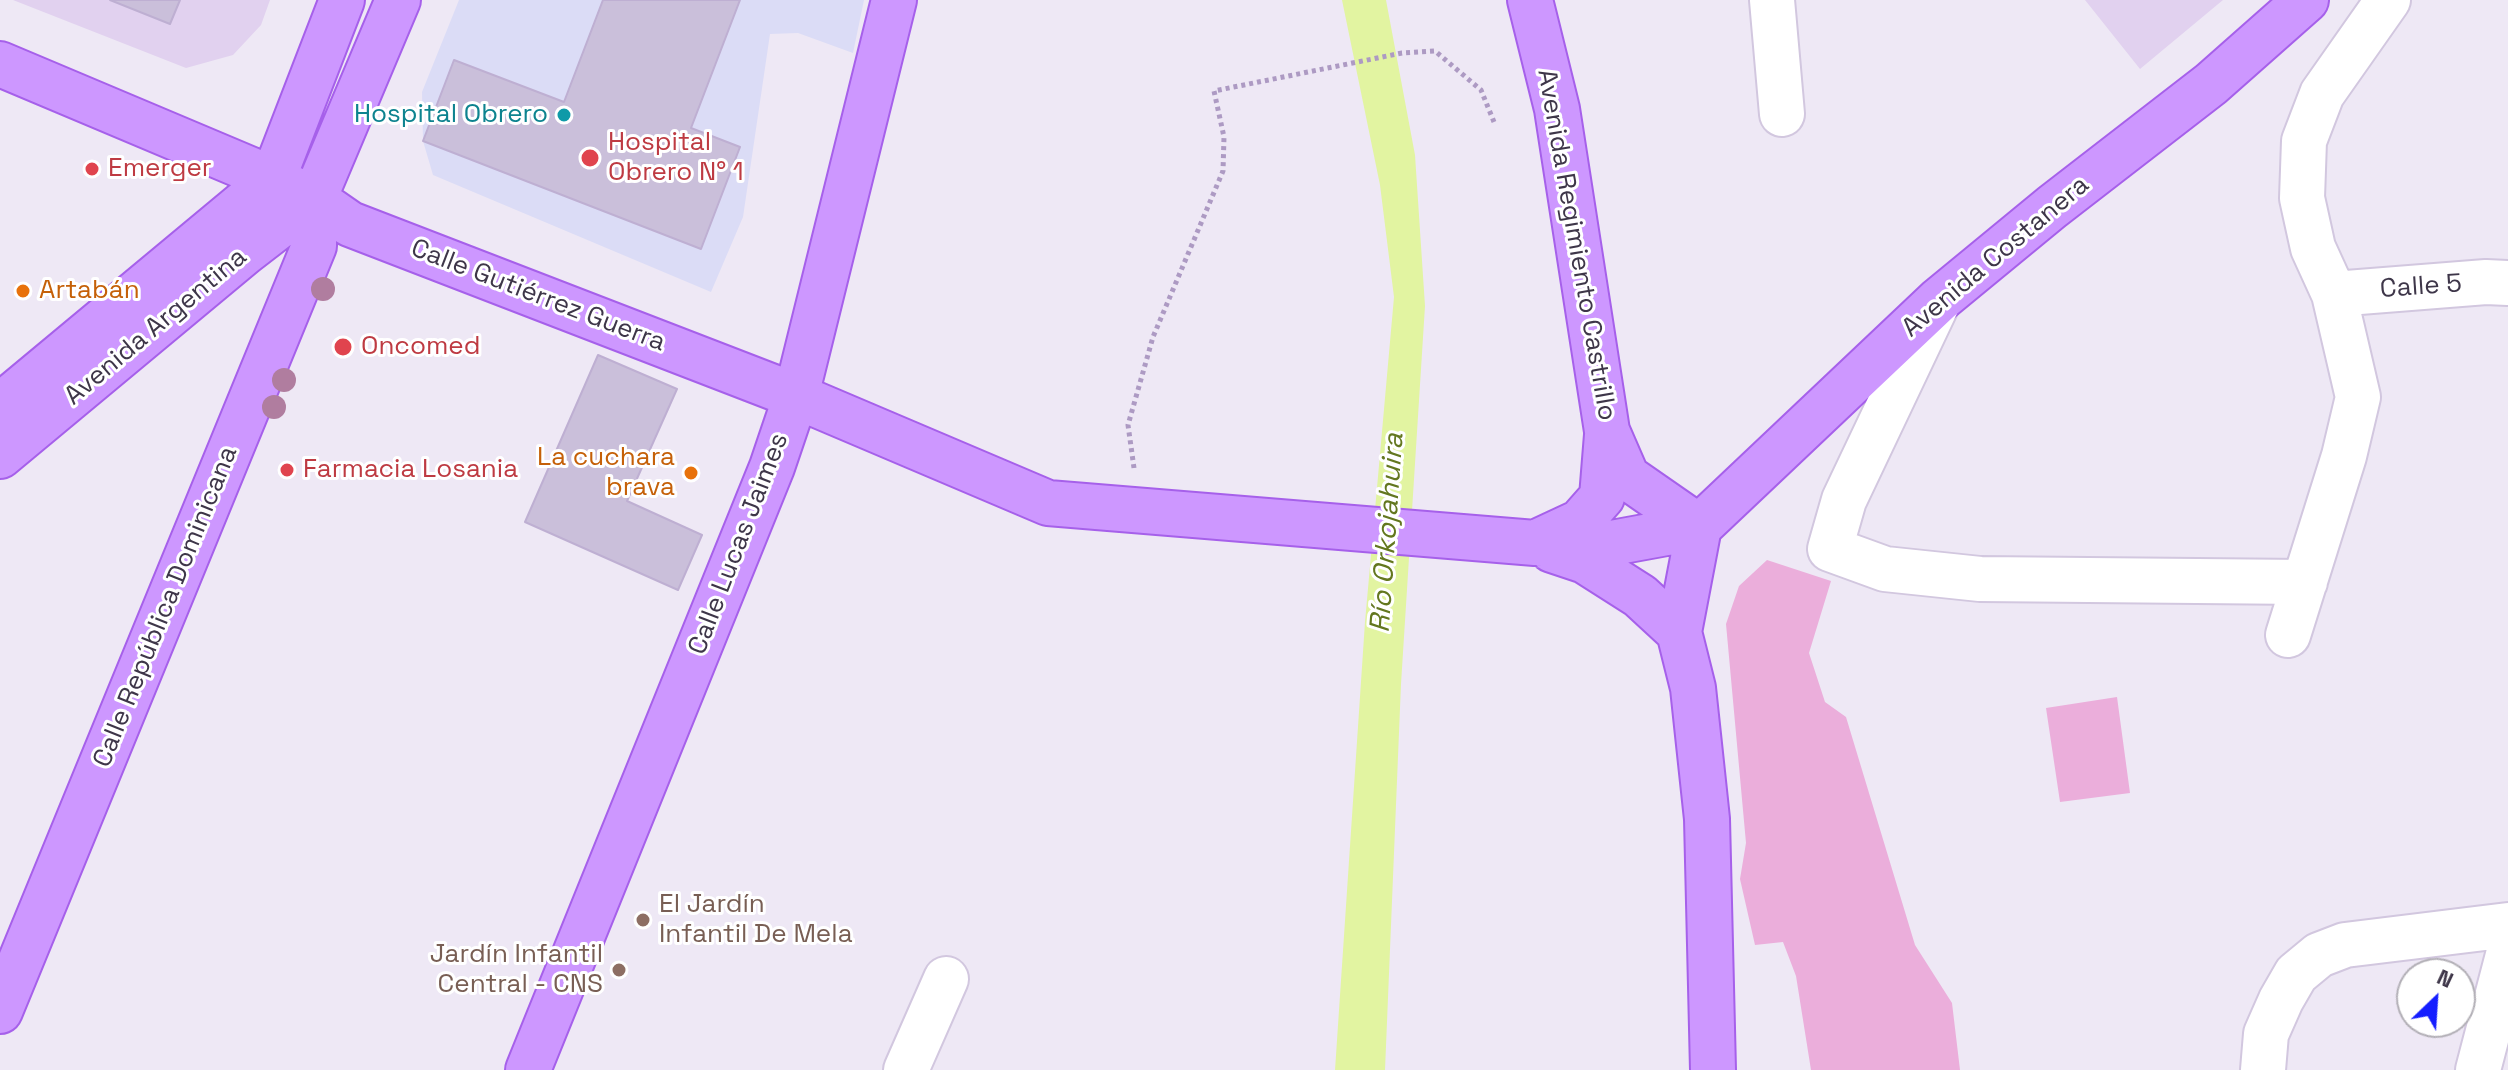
<!DOCTYPE html>
<meta charset="utf-8">
<style>
body{margin:0}
#map{position:relative;width:2508px;height:1070px;overflow:hidden;background:#eee8f5;font-family:"Space Grotesk",sans-serif}
canvas{display:block}
.north{position:absolute;left:2396px;top:958px;width:80px;height:80px;box-sizing:border-box;background:#fff;border:2px solid #b2afb6;border-radius:50%;rotate:25deg;font-size:22px;font-weight:700;line-height:32px;text-align:center;color:#3e3649}
.north::after{content:'';display:block;margin:auto;width:28px;height:36px;background:#151eff;clip-path:polygon(50% 0,100% 100%,50% 72%,0 100%)}
</style>
<div id="map">
<canvas width="2508" height="1070"></canvas>
<div class="north">N</div>
</div>
<script>
const g = document.querySelector('canvas').getContext('2d');
g.lineJoin = 'round';
function fillPath(path, color) { g.fillStyle = color; g.fill(path, 'evenodd'); }
const poly = rows => new Path2D(rows.map(r => 'M' + r).join(''));
function strokePath(path, color, width, dash) { g.strokeStyle = color; g.lineWidth = width; g.lineCap = dash ? 'butt' : 'round'; g.setLineDash(dash || []); g.stroke(path); }
function write(font, color, halo, rows, align = 'center') {
  g.font = font + ' "Space Grotesk",sans-serif'; g.lineWidth = 6; g.setLineDash([]); g.textBaseline = 'middle'; g.strokeStyle = halo; g.fillStyle = color; for (const [text, x, y, turn = 0] of rows) {
    g.save(); g.translate(x, y); g.rotate((+turn || 0) * Math.PI / 180); g.textAlign = isNaN(turn) ? turn : align; if (halo) g.strokeText(text, 0, 0); g.fillText(text, 0, 0); g.restore();
  }
}
const education = poly([
 [13,0,270,0,261,25,233,55,186,68],
 [2085,0,2223,0,2140,69]
]);
const medical = poly([
 [459,0,864,0,853,53,798,33,770,34,743,217,711,292,433,175,423,141,422,92]
]);
const green = poly([
 [1767,560,1831,581,1809,653,1825,702,1846,717,1915,945,1952,1003,1960,1070,1811,1070,1796,976,1783,942,1755,945,1740,879,1746,843,1726,624,1739,586],
 [2117,697,2130,793,2060,802,2046,708]
]);
const water = poly([
 [1342,0,1386,0,1415,155,1425,306,1401,684,1385,1070,1335,1070,1365,622,1394,297,1380,185]
]);
const building = poly([
 [110,0,180,0,170,24,110,0],
 [603,0,740,0,691,128,740,147,701,249,423,141,454,60,564,102,603,0],
 [598,355,677,389,627,501,702,535,678,590,525,522,598,355]
]);
const path = poly([
 [1134,468,1128,425,1153,337,1223,171,1224,137,1214,91,1402,53,1435,51,1481,90,1494,122]
]);
const minor = poly([
 [1772,0,1782,114],
 [2334,294,2486,282,2508,283],
 [1938,302,1844,500,1830,549,1885,569,1980,579,2305,582],
 [2288,635,2344,456,2358,397,2334,294,2313,248,2302,198,2304,141,2322,94,2388,0],
 [906,1070,946,979],
 [2263,1070,2266,1034,2281,1000,2296,974,2319,955,2345,945,2508,925],
 [2478,1070,2508,955]
]);
const major = poly([
 [1530,0,1557,109,1607,431,1627,477,1699,527],
 [0,64,273,179,314,199,350,224,796,396,1048,503,1535,543,1601,545,1699,527],
 [0,406,273,179,342,0],
 [0,456,244,253,314,199],
 [1699,527,1939,300,2052,207,2211,84,2306,0],
 [1699,527,1679,632,1693,688,1707,819,1713,1070],
 [1537,542,1580,522,1602,497,1607,435],
 [1552,550,1585,561,1640,596,1679,632],
 [0,1011,314,246,314,199,398,0],
 [528,1070,772,467,796,396,894,0]
]);
const trees = [
 [323,289],
 [284,380],
 [274,407]
];
const markers = [
 [564,115,8,"#0f9aa8"],
 [590,158,10,"#e0444e"],
 [92,169,8,"#e0444e"],
 [23,291,8,"#e8710a"],
 [343,347,10,"#e0444e"],
 [287,470,8,"#e0444e"],
 [691,473,8,"#e8710a"],
 [643,920,8,"#8d6e63"],
 [619,970,8,"#8d6e63"]
];
const cultureNames = [
 ["Hospital Obrero",548,115]
];
const healthNames = [
 ["Hospital",608,143],
 ["Obrero N° 1",608,173],
 ["Emerger",108,169],
 ["Oncomed",361,347],
 ["Farmacia Losania",303,470]
];
const streetNames = [
 ["Avenida Regimiento Castrillo",1576,245,80],
 ["Avenida Costanera",1996,257,-40],
 ["Calle 5",2421,287,-4],
 ["Calle Gutiérrez Guerra",538,296,21],
 ["Avenida Argentina",156,327,-40],
 ["Calle Lucas Jaimes",739,544,-69],
 ["Calle República Dominicana",166,607,-68]
];
const foodNames = [
 ["Artabán",39,291],
 ["La cuchara",675,458,"right"],
 ["brava",675,488,"right"]
];
const educationNames = [
 ["El Jardín",659,905],
 ["Infantil De Mela",659,935],
 ["Jardín Infantil",603,955,"right"],
 ["Central - CNS",603,985,"right"]
];
const waterNames = [
 ["Río Orkojahuira",1388,533,-86]
];
fillPath(education, '#e1d1ef');
fillPath(medical, '#dbdcf6');
fillPath(green, '#ebaedb');
fillPath(water, '#e2f4a1');
fillPath(building, '#cabfda');
strokePath(building, '#beafd2', 2);
strokePath(minor, '#d2c7df', 48);
strokePath(major, '#a660ea', 48);
strokePath(path, '#ad9ac3', 5, [4, 4]);
strokePath(minor, '#fff', 44);
strokePath(major, '#cd97ff', 44);
g.fillStyle = '#b07d9f';
for (const [x, y] of trees) { g.beginPath(); g.arc(x, y, 12, 0, 2 * Math.PI); g.fill(); }
for (const [x, y, r, color] of markers) { const dot = new Path2D(); dot.arc(x, y, r, 0, 2 * Math.PI); g.fillStyle = color; g.fill(dot); strokePath(dot, '#fff', 3); }
write('26px', '#0d838f', '#fff', cultureNames, 'right');
write('26px', '#be3a42', '#fff', healthNames, 'left');
write('26px', '#3e3649', '#fff', streetNames);
write('26px', '#c56008', '#fff', foodNames, 'left');
write('26px', '#785e54', '#fff', educationNames, 'left');
write('italic 28px', '#63771f', '#fff', waterNames);
</script>
